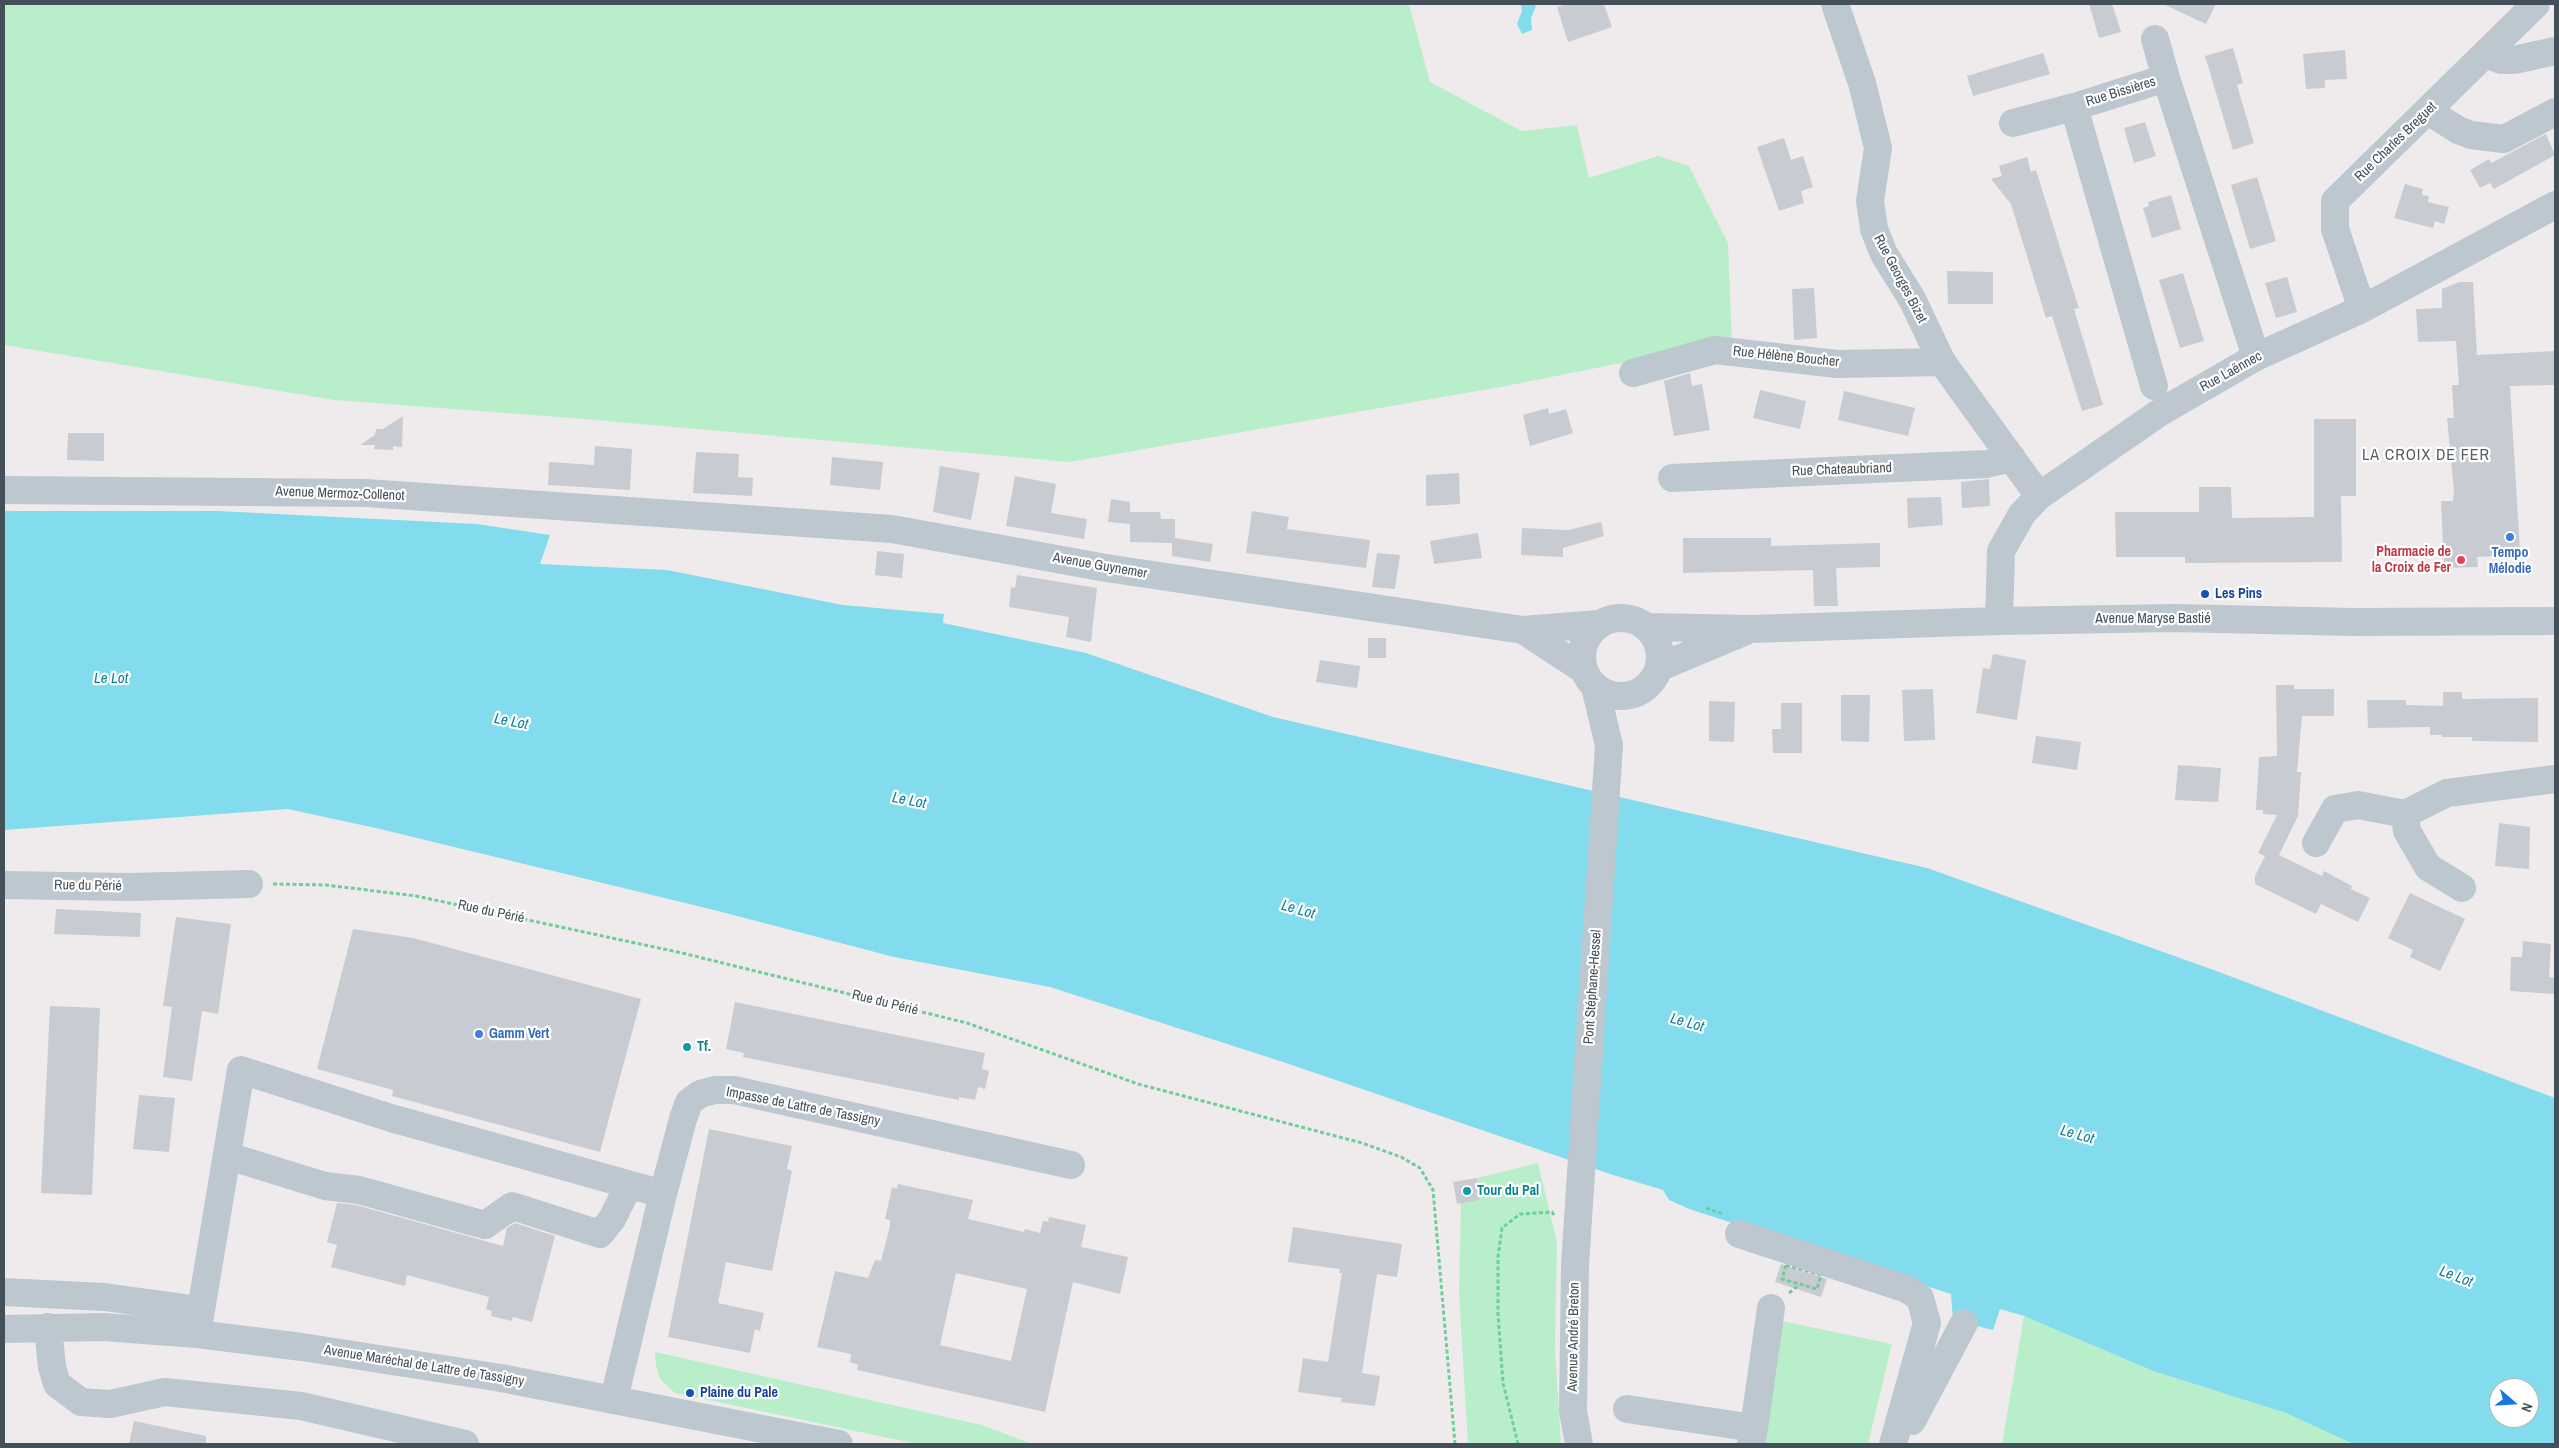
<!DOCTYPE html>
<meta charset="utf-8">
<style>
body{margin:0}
#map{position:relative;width:2559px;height:1448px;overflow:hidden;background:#efebec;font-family:"Archivo Narrow",sans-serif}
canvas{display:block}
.frame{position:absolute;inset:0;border:5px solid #445059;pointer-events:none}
.north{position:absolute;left:2489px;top:1378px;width:50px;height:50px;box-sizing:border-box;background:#fff;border:1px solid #b4b9bd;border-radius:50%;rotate:109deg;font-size:14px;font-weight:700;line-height:20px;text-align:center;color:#445059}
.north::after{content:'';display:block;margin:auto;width:18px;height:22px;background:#1577df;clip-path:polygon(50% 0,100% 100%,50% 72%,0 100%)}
</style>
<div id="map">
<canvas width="2559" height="1448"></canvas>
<div class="frame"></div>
<div class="north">N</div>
</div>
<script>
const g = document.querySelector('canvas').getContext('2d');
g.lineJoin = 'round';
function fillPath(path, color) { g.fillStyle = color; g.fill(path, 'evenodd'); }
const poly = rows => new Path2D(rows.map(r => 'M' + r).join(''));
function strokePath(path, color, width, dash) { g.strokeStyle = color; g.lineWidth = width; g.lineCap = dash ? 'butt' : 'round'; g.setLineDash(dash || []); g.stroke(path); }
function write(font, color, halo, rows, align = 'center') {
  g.font = font + ' "Archivo Narrow",sans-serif'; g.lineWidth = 4.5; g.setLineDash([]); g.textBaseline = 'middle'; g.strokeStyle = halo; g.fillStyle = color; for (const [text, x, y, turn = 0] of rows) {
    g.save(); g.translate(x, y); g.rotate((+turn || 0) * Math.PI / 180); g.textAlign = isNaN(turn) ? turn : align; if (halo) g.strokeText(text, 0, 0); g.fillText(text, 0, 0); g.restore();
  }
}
const green = poly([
 [4,4,1409,4,1430,82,1522,131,1577,125,1589,178,1658,156,1689,166,1728,243,1732,341,1506,386,1070,462,572,418,334,400,4,345],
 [1538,1163,1557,1242,1555,1349,1561,1444,1468,1444,1459,1294,1461,1203,1477,1178],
 [2024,1316,2153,1371,2286,1413,2353,1444,2002,1444],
 [1782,1321,1892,1344,1868,1444,1762,1444],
 [655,1352,982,1425,1032,1444,917,1444,675,1393,660,1379,656,1365]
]);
const water = poly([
 [1532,4,1536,6,1531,18,1532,30,1522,34,1517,24,1522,11,1521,5],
 [4,511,218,511,477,524,550,535,540,564,667,570,843,605,944,614,943,623,1086,653,1273,717,1927,868,2211,969,2555,1098,2555,1444,2353,1444,2286,1413,2153,1371,2024,1316,2000,1309,1993,1330,1953,1320,1951,1294,1689,1209,1669,1200,1663,1190,1613,1175,1286,1063,1050,987,894,957,718,911,380,829,288,809,4,830],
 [2499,1388,2529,1388,2529,1418,2499,1418]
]);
const building = poly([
 [1566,4,1604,4,1612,27,1568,42,1557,7],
 [2089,4,2112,4,2121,32,2099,38],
 [2163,4,2216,4,2206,24],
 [2233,48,2243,83,2237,85,2254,143,2233,150,2205,56],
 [2345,50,2347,79,2325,80,2325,88,2306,89,2303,54],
 [2043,53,2050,74,1973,96,1967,76],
 [2145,122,2156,156,2134,163,2124,128],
 [2546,134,2555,155,2494,189,2490,183,2480,188,2470,170,2489,159,2491,163],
 [1784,138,1791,160,1803,156,1813,187,1801,191,1804,203,1779,211,1757,147],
 [2027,157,2031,172,2036,170,2076,299,2079,308,2074,309,2103,405,2082,411,2052,316,2046,318,2011,204,1991,179,2002,176,1999,166],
 [2257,177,2276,241,2250,249,2231,185],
 [2405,184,2423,189,2422,195,2429,196,2428,202,2449,207,2444,224,2435,221,2433,228,2394,218],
 [2171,195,2181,229,2152,238,2143,208,2149,206,2148,202],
 [1947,271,1993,272,1993,304,1948,304],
 [2183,273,2204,341,2180,348,2159,280],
 [2287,277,2297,312,2276,318,2265,283],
 [2459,282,2473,282,2477,355,2555,351,2555,385,2510,386,2520,551,2513,551,2513,555,2477,557,2478,567,2444,568,2441,501,2453,501,2454,491,2447,418,2454,418,2452,385,2459,385,2456,341,2418,342,2416,309,2442,308,2442,289],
 [1814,288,1817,338,1794,340,1792,289],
 [1690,373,1692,386,1702,384,1710,430,1674,436,1664,381],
 [1760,390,1806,401,1800,429,1753,418],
 [1844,391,1915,408,1908,436,1838,420],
 [1548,408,1549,414,1566,409,1573,433,1530,446,1523,415],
 [403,416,402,447,393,446,393,450,374,449,375,445,360,445,375,435,376,429,383,429],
 [2314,419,2356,419,2356,496,2341,496,2342,562,2185,563,2185,557,2116,557,2115,512,2199,512,2199,487,2231,487,2232,518,2314,517],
 [68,433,104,433,104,461,67,460],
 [595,446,632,449,630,490,548,485,549,462,594,465],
 [696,452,739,454,738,477,753,478,752,496,693,493],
 [832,457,883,462,880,490,830,485],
 [940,466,980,473,971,520,933,512],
 [1459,473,1460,504,1426,506,1426,475],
 [1015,476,1056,484,1051,513,1087,519,1084,539,1006,526],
 [1989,479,1990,506,1962,508,1961,482],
 [1941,497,1943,525,1908,528,1907,498],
 [1111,499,1130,502,1130,512,1160,512,1161,519,1175,519,1175,538,1213,544,1210,562,1172,556,1172,543,1130,542,1130,517,1130,524,1108,522],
 [1252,511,1289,517,1287,529,1370,540,1366,568,1246,553],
 [1601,522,1604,536,1563,548,1563,557,1521,555,1522,528,1568,530],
 [1478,533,1482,558,1434,564,1430,541],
 [1683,538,1771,538,1771,546,1880,543,1880,567,1836,568,1838,606,1814,606,1813,570,1683,573],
 [877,551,904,554,902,578,875,575],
 [1377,553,1400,555,1395,589,1372,587],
 [1017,575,1097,588,1091,642,1066,637,1069,617,1009,607,1011,587,1015,588],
 [1368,638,1386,638,1386,658,1368,658],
 [1993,654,2026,660,2017,720,1976,713,1983,668,1990,669],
 [1320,660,1360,666,1357,688,1316,682],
 [2276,685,2294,685,2294,689,2334,689,2334,716,2302,716,2297,772,2301,772,2298,816,2279,855,2322,876,2324,871,2352,886,2351,889,2370,898,2358,922,2321,904,2316,914,2255,884,2255,876,2265,856,2258,853,2277,815,2263,814,2263,810,2256,810,2259,757,2277,756],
 [1933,689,1935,740,1904,741,1902,690],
 [2443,692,2462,692,2462,699,2538,698,2538,742,2472,741,2472,737,2442,737,2442,735,2430,735,2430,727,2368,728,2367,700,2406,700,2406,705,2443,706],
 [1841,695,1870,695,1869,742,1841,741],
 [1709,701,1735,702,1734,742,1709,741],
 [1781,703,1802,703,1802,753,1773,753,1772,729,1781,729],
 [2036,736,2081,742,2077,770,2032,763],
 [2178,765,2221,768,2218,802,2175,800],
 [2499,823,2530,827,2529,869,2495,866],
 [2410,893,2465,919,2440,971,2410,957,2413,950,2388,938],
 [56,909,141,913,140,937,54,934],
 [176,917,231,924,218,1014,202,1011,192,1081,163,1077,172,1007,163,1006],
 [353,929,413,938,641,999,600,1152,392,1096,393,1090,317,1069],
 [2523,941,2551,944,2549,977,2555,978,2555,994,2510,991,2511,957,2522,957],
 [735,1002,985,1053,982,1069,989,1071,985,1089,978,1087,975,1100,959,1097,959,1100,743,1057,744,1053,726,1049],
 [50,1006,100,1008,92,1195,41,1193],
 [139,1095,175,1098,169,1152,133,1149],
 [709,1129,792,1146,787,1169,792,1171,772,1271,726,1262,718,1303,764,1313,760,1331,755,1329,750,1353,668,1337],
 [1477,1178,1480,1200,1457,1204,1453,1182],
 [898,1184,973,1200,968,1219,1024,1232,1025,1229,1040,1233,1043,1221,1048,1222,1049,1217,1086,1225,1081,1247,1128,1257,1120,1294,1073,1282,1045,1412,857,1370,858,1365,850,1362,851,1354,817,1347,835,1271,868,1278,875,1260,881,1261,890,1226,890,1220,885,1219,892,1187,897,1189],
 [956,1273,1027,1289,1011,1361,940,1345],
 [337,1203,356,1205,503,1246,507,1228,515,1223,555,1236,532,1322,513,1317,512,1321,491,1316,492,1311,486,1309,489,1297,407,1275,405,1286,331,1267,337,1245,327,1242],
 [1293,1227,1402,1244,1397,1277,1377,1274,1362,1373,1380,1376,1375,1406,1341,1402,1342,1398,1298,1392,1303,1358,1328,1362,1342,1273,1339,1273,1340,1269,1288,1262],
 [1781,1264,1827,1279,1821,1297,1775,1282],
 [134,1421,206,1436,206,1444,129,1444]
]);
const path = poly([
 [273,884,326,885,416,896,682,953,967,1023,1138,1084,1362,1143,1401,1157,1420,1168,1433,1190,1455,1444],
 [1706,1208,1724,1214],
 [1786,1265,1821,1275,1817,1289,1782,1279,1786,1265],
 [1789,1293,1799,1285],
 [1518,1444,1503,1383,1498,1314,1498,1257,1502,1228,1520,1214,1552,1212,1554,1215]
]);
const minor = poly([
 [1835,4,1862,83,1878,148,1870,201,1874,229,1884,254,1912,299,1942,362,2039,496],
 [2155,39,2166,78],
 [2485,54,2536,4],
 [2428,111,2458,130,2471,135,2504,139,2555,112],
 [2013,123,2074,107],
 [2362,309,2335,229,2335,201,2485,54,2501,60,2514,60,2555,51],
 [1633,373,1715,350,1837,364,1942,362],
 [2154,386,2074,107,2166,78,2256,357],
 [1672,478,1987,464,2012,458],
 [4,490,366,493,892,529,1106,568,1523,630,1599,624],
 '1582 657a39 39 0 1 1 78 0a39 39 0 1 1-78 0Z',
 [1999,621,2001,551,2022,514,2039,496,2159,413,2256,357,2362,309,2555,205],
 [1647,627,1750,629,1999,621,2174,618,2354,622,2555,621],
 [1523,630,1584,670],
 [1660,667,1746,631],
 [2405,814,2407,831,2428,867,2462,888],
 [2316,843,2335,809,2358,805,2405,814,2447,793,2555,779],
 [4,885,129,887,249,884],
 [228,1156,325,1186,359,1190,485,1225,512,1206,600,1234,612,1219,629,1185],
 [1739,1234,1907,1289,1920,1298,1927,1323,1893,1444],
 [4,1292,104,1297,200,1310],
 [48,1327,52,1367,57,1384,81,1402,110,1404,165,1392,301,1406,465,1444],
 [4,1329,103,1327,197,1334,302,1347,501,1378,839,1444],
 [197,1334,241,1070,391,1118,663,1194],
 [614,1399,663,1194,683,1119,689,1102,700,1094,715,1090,734,1090,1071,1165],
 [1627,1409,1754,1428,1751,1444],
 [1912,1421,1964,1323],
 [1754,1428,1771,1308],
 [1579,1444,1573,1411,1575,1265,1609,745,1595,687]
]);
const markers = [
 [2510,537,5,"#3f7fe0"],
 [2461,560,5,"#e0444e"],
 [2205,594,5,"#1a4fb4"],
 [479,1034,5,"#3f7fe0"],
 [687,1047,5,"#0f9aa8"],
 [1467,1191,5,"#0f9aa8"],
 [690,1393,5,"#1a4fb4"]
];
const streetNames = [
 ["Rue Bissières",2121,92,-17],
 ["Rue Charles Breguet",2396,142,-44],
 ["Rue Georges Bizet",1900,279,62],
 ["Rue Hélène Boucher",1786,357,6],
 ["Rue Laënnec",2231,372,-29],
 ["Rue Chateaubriand",1842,470,-2],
 ["Avenue Mermoz-Collenot",340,494,2],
 ["Avenue Guynemer",1100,566,10],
 ["Avenue Maryse Bastié",2153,619],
 ["Rue du Périé",88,886,1],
 ["Rue du Périé",491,912,12],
 ["Pont Stéphane-Hessel",1593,987,-86],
 ["Rue du Périé",885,1003,14],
 ["Impasse de Lattre de Tassigny",803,1107,11],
 ["Avenue André Breton",1574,1337,-89],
 ["Avenue Maréchal de Lattre de Tassigny",424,1366,9]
];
const healthNames = [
 ["Pharmacie de",2451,552],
 ["la Croix de Fer",2451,568]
];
const shopNames = [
 ["Tempo",2510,553],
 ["Mélodie",2510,569],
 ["Gamm Vert",489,1034,"left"]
];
const transitNames = [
 ["Les Pins",2215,594],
 ["Plaine du Pale",700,1393]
];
const cultureNames = [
 ["Tf.",697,1047],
 ["Tour du Pal",1477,1191]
];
const waterNames = [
 ["Le Lot",111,679],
 ["Le Lot",511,722,11],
 ["Le Lot",909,801,11],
 ["Le Lot",1298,910,16],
 ["Le Lot",1687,1023,16],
 ["Le Lot",2077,1135,16],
 ["Le Lot",2456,1277,21]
];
const quarterNames = [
 ["LA CROIX DE FER",2426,456]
];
fillPath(green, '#b8efca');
fillPath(water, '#83dced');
fillPath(building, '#c8cbd1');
strokePath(path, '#6fcd9a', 3, [4, 2.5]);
strokePath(minor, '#bcc7cf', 28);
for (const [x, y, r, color] of markers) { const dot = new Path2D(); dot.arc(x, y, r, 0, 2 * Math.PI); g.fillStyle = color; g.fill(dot); strokePath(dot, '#fff', 2); }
write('14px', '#445059', '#fff', streetNames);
write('bold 14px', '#be3a42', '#fff', healthNames, 'right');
write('bold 14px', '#366cbe', '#fff', shopNames);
write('bold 14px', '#164399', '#fff', transitNames, 'left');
write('bold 14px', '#0d838f', '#fff', cultureNames, 'left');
write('italic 15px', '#0a8198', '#fff', waterNames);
g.letterSpacing = '1px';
write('16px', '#585d61', '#fff', quarterNames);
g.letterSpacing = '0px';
</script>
